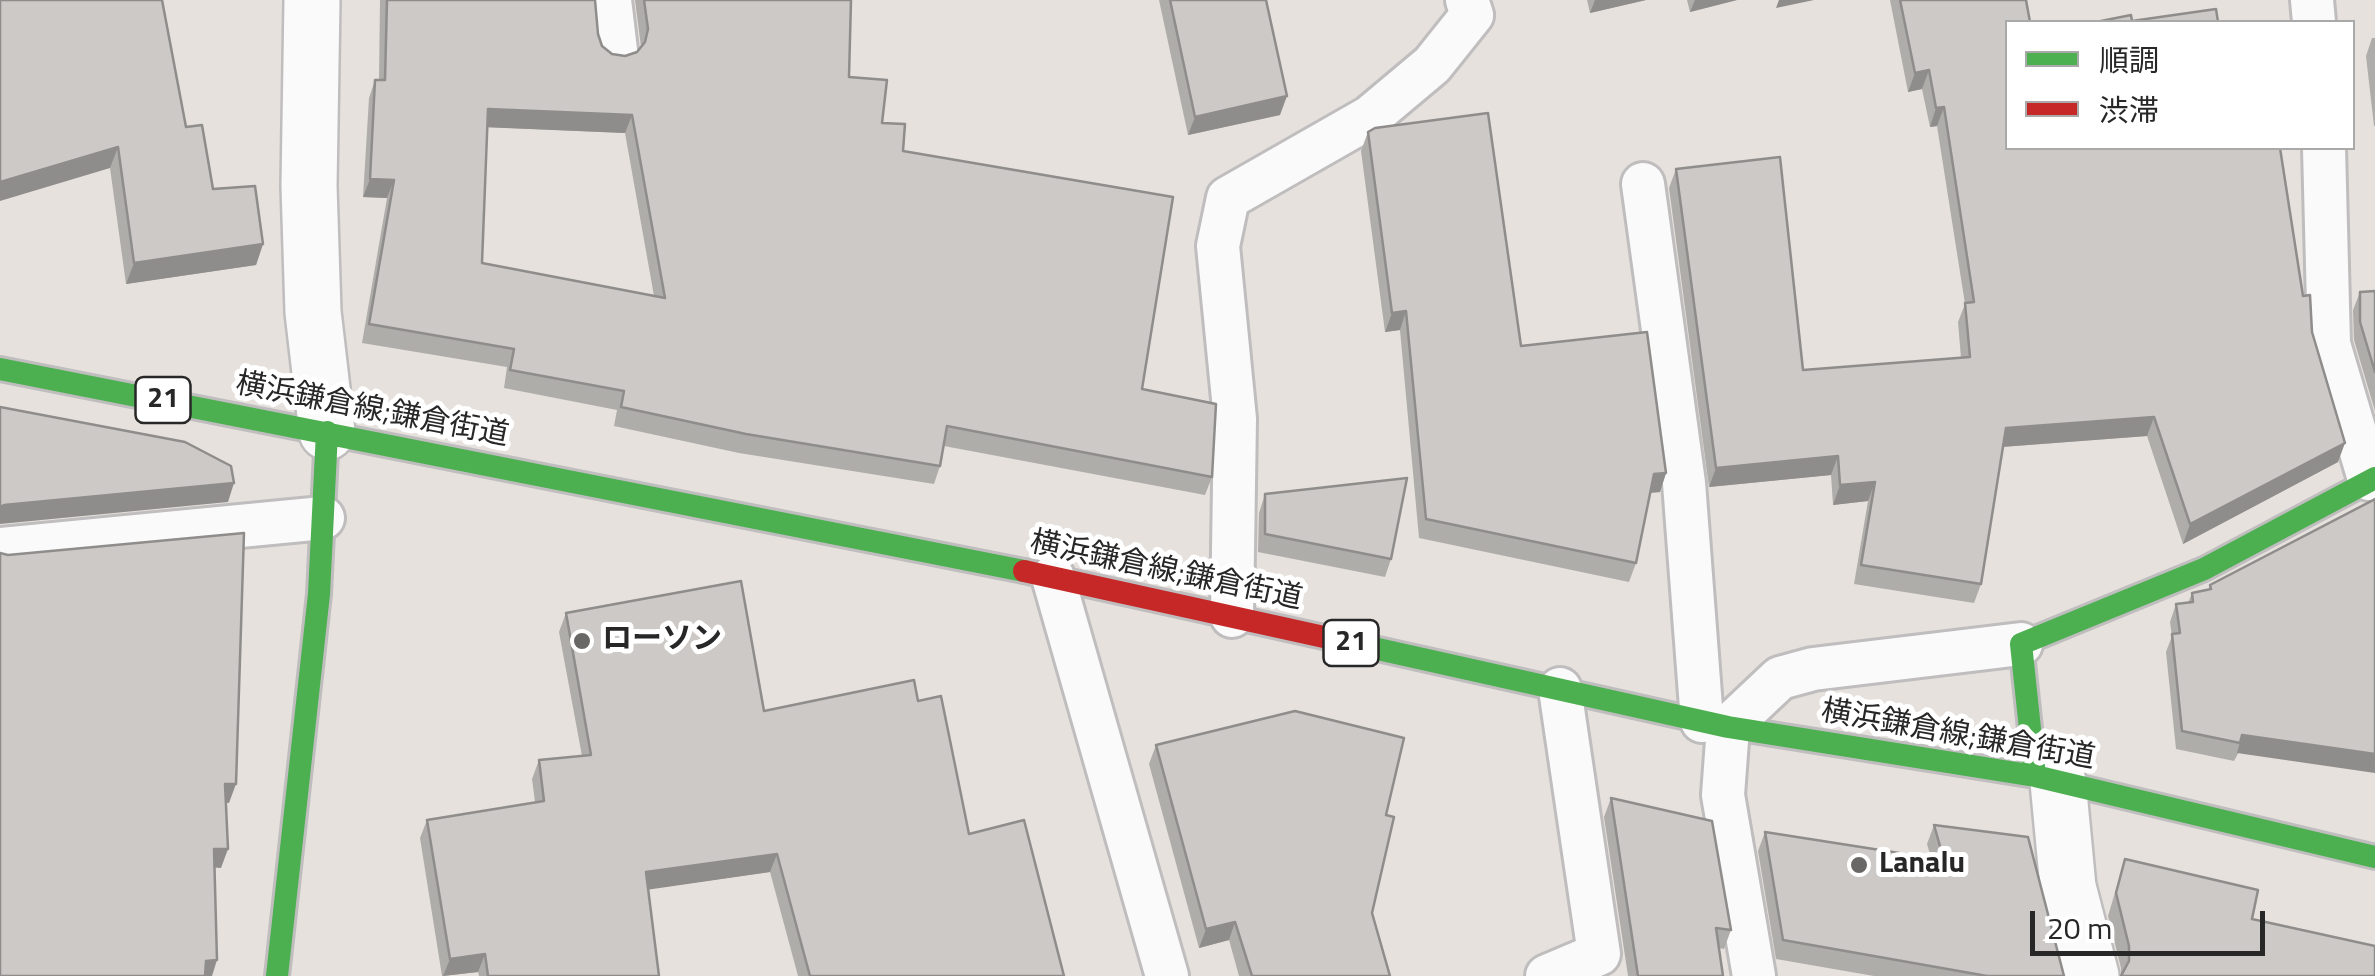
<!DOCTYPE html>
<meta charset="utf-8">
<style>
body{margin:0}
#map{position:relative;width:2375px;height:976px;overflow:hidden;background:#e6e1dc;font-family:"Titillium Web","Noto Sans JP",sans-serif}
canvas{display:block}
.legend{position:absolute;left:2005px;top:20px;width:350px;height:130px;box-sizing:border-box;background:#fff;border:2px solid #a9a9a9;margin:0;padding:12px 18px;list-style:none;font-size:30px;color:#272727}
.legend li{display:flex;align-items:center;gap:20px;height:50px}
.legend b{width:50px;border:2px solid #a9a9a9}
.scale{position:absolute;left:2030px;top:911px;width:235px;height:45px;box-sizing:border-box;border:5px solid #272727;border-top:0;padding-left:12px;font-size:30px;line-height:35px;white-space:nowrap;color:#272727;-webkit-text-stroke:8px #fff;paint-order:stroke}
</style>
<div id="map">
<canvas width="2375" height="976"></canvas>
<ul class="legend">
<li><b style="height:12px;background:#4caf50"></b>順調</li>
<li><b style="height:12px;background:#c62828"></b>渋滞</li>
</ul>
<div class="scale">20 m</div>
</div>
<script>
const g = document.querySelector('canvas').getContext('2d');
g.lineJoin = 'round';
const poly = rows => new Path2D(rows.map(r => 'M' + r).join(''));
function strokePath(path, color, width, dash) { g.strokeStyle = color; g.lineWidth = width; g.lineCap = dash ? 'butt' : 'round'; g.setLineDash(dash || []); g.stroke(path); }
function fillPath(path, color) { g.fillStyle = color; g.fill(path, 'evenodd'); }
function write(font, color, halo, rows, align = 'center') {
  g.font = font + ' "Titillium Web","Noto Sans JP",sans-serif'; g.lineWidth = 10; g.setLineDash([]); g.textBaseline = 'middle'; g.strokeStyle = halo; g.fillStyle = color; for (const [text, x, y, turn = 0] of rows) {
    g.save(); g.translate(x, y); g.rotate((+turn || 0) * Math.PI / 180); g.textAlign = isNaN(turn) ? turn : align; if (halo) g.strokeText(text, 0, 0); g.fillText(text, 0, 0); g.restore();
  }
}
const lane = poly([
 [610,0,616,50],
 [2312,0,2314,22],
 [2324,148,2329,344,2369,479],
 [1643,184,1684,483,1702,721],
 [0,549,323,518],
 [1053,577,1167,976],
 [1232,616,1235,419,1218,246,1228,198,1370,117,1432,65,1472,15,1467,0],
 [1547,976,1599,954,1560,689],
 [1754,976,1723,795,1728,727,1780,678,1813,669,2021,644]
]);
const street = poly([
 [312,0,309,186,313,312,327,432],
 [2058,782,2068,887,2091,976]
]);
const fast = poly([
 [0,369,1024,571],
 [1333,639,1728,727,2035,776,2375,857],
 [2035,776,2021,644,2204,569,2375,478],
 [277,976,319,594,327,432]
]);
const jam = poly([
 [1024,571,1333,639]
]);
const wall = poly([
 [0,0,186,127,213,189,263,244,256,265,126,284,110,168],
 [380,0,595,0,598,34,602,46,612,54,625,56,637,52,641,47,635,0,851,0,849,77,903,151,1142,389,1212,477,1205,495,944,446,940,466,934,484,739,453,614,426,617,410,504,388,507,367,362,343,387,198,363,197,369,98,375,80,379,80],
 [487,127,625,133,654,296,482,263],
 [1159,0,1266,0,1280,115,1188,135],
 [1587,0,1646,0,1590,13],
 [1687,0,1737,0,1690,12],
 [1890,0,2026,0,2008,22,2303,296,2338,462,2183,544,2147,436,2003,447,1981,584,1974,603,1854,584,1868,501,1833,505,1831,475,1709,487,1669,188,1676,169,1803,370,1961,358,1958,322,1965,304,1937,126,1930,127,1922,89,1908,92],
 [2372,38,2375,38,2375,126,2374,126,2366,56],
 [1368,132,1521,346,1666,473,1660,492,1650,493,1636,563,1629,582,1419,538,1400,330,1385,332,1361,151],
 [2375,291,2375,411,2354,340,2353,310,2360,292],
 [1265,494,1391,559,1385,577,1258,552,1259,513],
 [2375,499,2234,761,2176,749,2166,652,2172,636,2170,622,2176,604,2188,603,2192,593,2208,590,2210,585],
 [566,613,764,711,918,701,969,834,1064,976,798,976,770,872,648,889,659,976,479,976,478,972,442,976,420,838,427,820,535,802,532,779,539,760,582,756,559,632],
 [1156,745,1386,815,1372,913,1390,976,1239,976,1229,940,1199,948,1149,764],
 [1611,798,1731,930,1724,949,1719,948,1723,976,1628,976,1604,817],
 [1934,825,2064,976,1874,976,1776,959,1758,851,1765,832,1931,858,1927,844],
 [2125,859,2258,890,2121,975,2121,968,2108,916]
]);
const shadedWall = poly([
 [1595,0,1646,0,1590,13],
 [1695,0,1737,0,1690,12],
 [1779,0,1814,0,1776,8],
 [1929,70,1922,89,1908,92,1915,73],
 [1287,96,1280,115,1188,135,1195,117],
 [1944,107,1937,126,1930,127,1936,108],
 [488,109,632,115,625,133,481,127],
 [118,147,110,168,0,201,0,182],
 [370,179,394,180,387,198,363,197],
 [263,244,256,265,126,284,134,263],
 [1406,311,1400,330,1385,332,1392,313],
 [2154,417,2147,436,2000,447,2006,428],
 [2345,443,2338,462,2183,544,2190,524],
 [1838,456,1831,475,1709,487,1716,468],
 [1666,473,1660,492,1647,493,1654,474],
 [1875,482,1868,501,1833,505,1840,485],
 [234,483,228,502,0,524,0,507,4,505],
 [2242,735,2375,754,2375,773,2237,753],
 [225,784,236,784,229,803,218,802],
 [214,849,228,849,221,868,207,867],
 [777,854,770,872,639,891,646,872],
 [1235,922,1229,940,1199,948,1206,929],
 [485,954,478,972,443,976,450,959],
 [217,960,212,976,201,976,206,961]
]);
const building = poly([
 [0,0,162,0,186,127,202,125,213,189,255,186,263,244,134,263,118,147,0,182,0,0],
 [387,0,595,0,598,34,602,46,612,54,625,56,637,52,645,42,648,29,644,0,851,0,849,77,887,80,882,123,905,124,903,151,1173,197,1142,389,1216,404,1212,477,947,426,940,466,746,434,621,407,624,391,510,370,514,349,369,324,394,180,370,179,375,80,385,80,387,0],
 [488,109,632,115,665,298,482,263,488,109],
 [1170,0,1266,0,1287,96,1195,117,1170,0],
 [1900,0,2026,0,2030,22,2008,22,2008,148,2280,148,2303,296,2310,295,2312,332,2345,443,2190,524,2154,417,2006,428,1981,584,1861,565,1875,482,1840,485,1838,456,1716,468,1676,169,1780,157,1803,370,1970,357,1965,303,1974,302,1944,107,1936,108,1929,70,1915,73,1900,0],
 [2216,9,2218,22,2096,22,2131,15,2132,21,2216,9],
 [1488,113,1521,346,1647,332,1666,473,1654,474,1636,563,1426,519,1406,311,1392,313,1368,132,1375,128,1488,113],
 [2375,291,2375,372,2360,322,2360,292,2375,291],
 [0,407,185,442,231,466,234,483,4,505,0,507,0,407],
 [1407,478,1391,559,1265,534,1265,494,1407,478],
 [2375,499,2375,754,2242,735,2240,743,2182,731,2172,634,2180,633,2176,604,2193,602,2192,593,2211,589,2210,585,2375,499],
 [244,533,236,784,225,784,228,849,214,849,217,960,206,961,205,976,0,976,0,553,8,555,244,533],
 [741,581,764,711,914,680,918,701,941,696,969,834,1024,820,1064,976,810,976,777,854,646,872,659,976,488,976,485,954,450,959,427,820,544,801,539,760,591,755,566,613,741,581],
 [1295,711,1404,738,1386,815,1394,817,1372,913,1390,976,1252,976,1235,922,1206,929,1156,745,1295,711],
 [1611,798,1712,821,1731,930,1716,928,1723,976,1638,976,1611,798],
 [1934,825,2028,837,2064,976,1987,976,1783,940,1765,832,1944,860,1934,825],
 [2125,859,2258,890,2252,919,2375,946,2375,976,2121,976,2129,961,2129,946,2116,893,2125,859]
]);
const markers = [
 [582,641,10,"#6a6866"],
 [1859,865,10,"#6a6866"]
];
const shields = [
 [163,400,55],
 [1351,643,55]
];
const shieldNames = [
 ["21",163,400],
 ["21",1351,643]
];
const streetNames = [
 ["横浜鎌倉線;鎌倉街道",372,411,11],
 ["横浜鎌倉線;鎌倉街道",1166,572,12],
 ["横浜鎌倉線;鎌倉街道",1958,736,10]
];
const poiNames = [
 ["ローソン",602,641],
 ["Lanalu",1879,865]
];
strokePath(lane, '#bfbdbe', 48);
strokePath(street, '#bfbdbe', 60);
strokePath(fast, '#bfbdbe', 28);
strokePath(jam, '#bfbdbe', 28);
strokePath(lane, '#fbfafa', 42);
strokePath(street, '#fbfafa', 55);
strokePath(fast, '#4caf50', 22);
strokePath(jam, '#c62828', 22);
fillPath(wall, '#afadaa');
fillPath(shadedWall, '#8f8d8b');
fillPath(building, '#ccc9c6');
strokePath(building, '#8f8d8b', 2.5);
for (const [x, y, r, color] of markers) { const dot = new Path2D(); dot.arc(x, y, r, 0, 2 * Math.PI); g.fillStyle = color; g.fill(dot); strokePath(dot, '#fff', 4); }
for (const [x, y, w] of shields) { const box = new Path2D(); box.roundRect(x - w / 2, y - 23, w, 46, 8); g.fillStyle = '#fff'; g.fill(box); strokePath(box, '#272727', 2.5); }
write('bold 28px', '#272727', null, shieldNames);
write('30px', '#272727', '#fff', streetNames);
write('bold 30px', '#272727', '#fff', poiNames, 'left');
</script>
